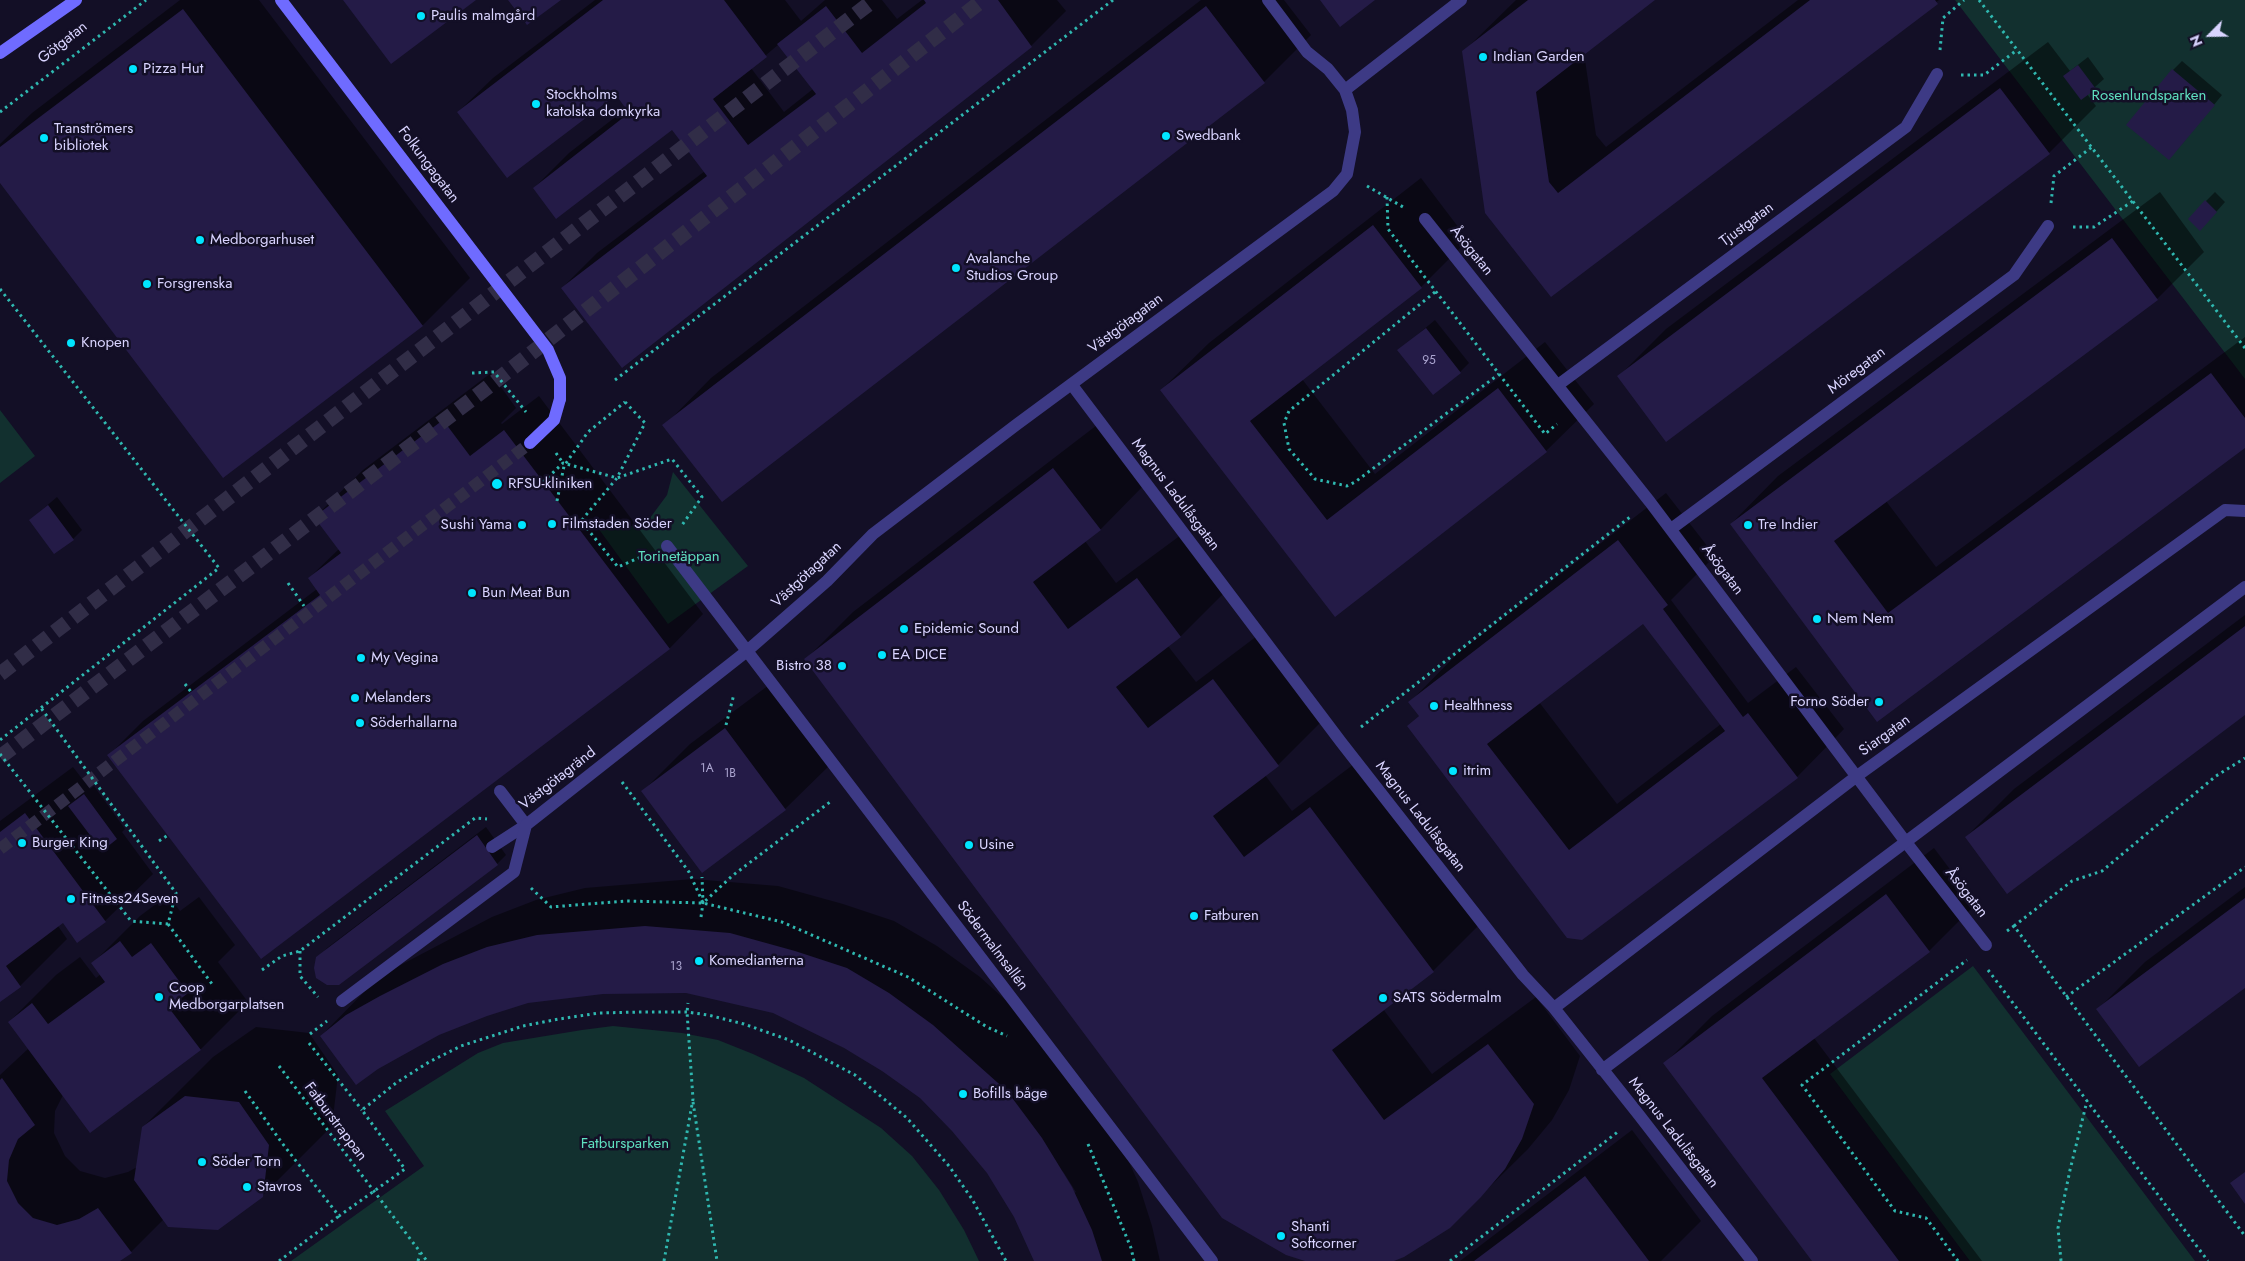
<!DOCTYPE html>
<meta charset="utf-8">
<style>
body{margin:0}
#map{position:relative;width:2245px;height:1261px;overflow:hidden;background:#130f26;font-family:Jost,sans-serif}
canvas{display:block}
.north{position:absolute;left:2185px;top:10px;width:50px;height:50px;-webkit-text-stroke:4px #130f26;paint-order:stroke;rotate:247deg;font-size:14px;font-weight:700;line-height:20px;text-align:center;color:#d9d4ff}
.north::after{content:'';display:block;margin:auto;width:18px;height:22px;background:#d9d4ff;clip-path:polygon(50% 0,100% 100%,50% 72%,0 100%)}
</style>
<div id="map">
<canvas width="2245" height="1261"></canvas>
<div class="north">N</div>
</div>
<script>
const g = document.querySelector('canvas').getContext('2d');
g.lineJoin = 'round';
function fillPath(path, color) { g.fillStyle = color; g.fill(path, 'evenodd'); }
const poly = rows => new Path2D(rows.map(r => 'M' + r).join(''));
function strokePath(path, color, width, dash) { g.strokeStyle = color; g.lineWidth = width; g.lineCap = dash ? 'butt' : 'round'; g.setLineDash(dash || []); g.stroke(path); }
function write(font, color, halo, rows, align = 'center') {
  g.font = font + ' Jost,sans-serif'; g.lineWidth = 5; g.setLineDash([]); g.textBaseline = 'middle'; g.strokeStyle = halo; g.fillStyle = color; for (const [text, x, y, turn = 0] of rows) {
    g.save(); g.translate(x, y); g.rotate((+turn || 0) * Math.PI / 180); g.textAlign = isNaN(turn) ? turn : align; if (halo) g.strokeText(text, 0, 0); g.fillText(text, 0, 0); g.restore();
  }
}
const green = poly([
 [1955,0,2245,0,2245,379],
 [0,410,35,456,0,483],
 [673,472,748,566,668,624,598,528,624,529,650,518,667,495],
 [1973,966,2195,1261,1970,1261,1830,1074],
 [613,1026,682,1033,718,1040,753,1054,804,1078,881,1128,912,1156,939,1190,964,1230,979,1261,291,1261,424,1166,385,1111,478,1053,503,1043,582,1030]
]);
const shadow = poly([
 [180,0,259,0,470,278,423,325,223,476,0,181,0,144,32,113],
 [595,0,785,0,801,21,825,0,882,0,897,19,922,0,1057,0,1066,11,1031,46,562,288,597,253,705,171,672,129,534,188,569,153,627,108,616,93,458,112,493,78],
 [779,44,813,89,784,112,751,68],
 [1201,0,1284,0,1311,35,1264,82,664,426,711,378],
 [1516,0,1653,0,1584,53,1596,135,1606,147,1798,0,1939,0,1551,295,1464,51],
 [2048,42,2070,71,2088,57,2104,79,2087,94,2096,106,2049,153,1618,377,1666,329],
 [2182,61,2222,95,2177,150,2173,70],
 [1421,178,1468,240,1421,287,1302,379,1375,474,1545,342,1594,404,1546,451,1335,615,1161,390,1209,343],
 [2160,192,2204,252,2157,299,1886,501,1936,567,2245,337,2245,446,1878,720,1731,524,1778,476],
 [2215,192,2225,202,2209,220,2206,201],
 [1435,320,1469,363,1460,372,1399,350],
 [491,373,516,408,501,423,502,424,539,396,703,614,669,649,109,755,143,721,317,589,309,578,339,549,315,517,363,470],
 [1101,422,1147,482,1100,530,1085,541,1116,583,1185,532,1228,589,1181,636,1168,646,1196,682,1261,633,1325,718,1278,765,1265,775,1292,811,1358,761,1480,924,1433,971,1383,1009,1432,1074,1536,997,1580,1056,1569,1090,1552,1120,1528,1149,1449,1227,1390,1261,1310,1261,806,659,853,612],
 [1666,493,1715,556,1671,600,1748,703,1796,667,1844,729,1797,777,1582,939,1408,726,1420,715,1410,702,1457,654],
 [1643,622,1721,724,1617,804,1539,702],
 [57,497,82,530,73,539,30,520],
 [2245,615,2245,714,1966,837,2014,789],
 [773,682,833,762,785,809,702,871,642,792,690,744],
 [73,767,90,789,94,786,125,829,122,832,153,874,105,921,78,942,63,922,58,926,67,939,20,986,0,1001,0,821],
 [486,827,506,855,497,864,339,984,318,958,327,948],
 [1934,848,1976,904,1929,951,1814,1038,1982,1261,1813,1261,1665,1063,1712,1016],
 [693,879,778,886,843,904,894,921,937,946,980,977,1054,1044,1119,1140,1138,1182,1152,1226,1160,1261,1035,1261,1015,1216,988,1172,953,1130,921,1097,883,1070,805,1026,773,1011,686,992,603,992,528,1002,321,1036,368,988,395,968,492,917,536,900,585,888],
 [1062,1170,1076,1192,1074,1193,1064,1176],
 [2245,887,2245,986,2097,1010,2145,962],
 [168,895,180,911,199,897,235,945,218,962,248,1002,201,1049,90,1131,63,1095,55,1111,54,1133,65,1156,80,1171,105,1178,128,1172,137,1167,143,1127,213,1057,256,1027,309,1033,338,1075,332,1126,262,1196,164,1219,131,1252,118,1261,0,1261,0,1075,29,1048,9,1022,56,975,80,957,96,978,101,974,93,963,140,916],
 [1632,1130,1701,1221,1661,1261,1460,1261]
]);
const building = poly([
 [343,0,476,0,391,64],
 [508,0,561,0,527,25],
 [603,0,724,0,767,57,713,99,748,145,816,94,777,44,826,6,862,53,926,3,924,0,998,0,1032,47,622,368,561,288,707,176,672,130,556,219,533,188,629,113,616,95,507,178,457,112],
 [1320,0,1375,0,1340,27],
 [1528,0,1655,0,1536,92,1549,182,1558,193,1810,0,1935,0,1938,4,1551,297,1485,213,1462,51],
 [1206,6,1265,83,722,502,662,425],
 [183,9,423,326,223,478,0,183,0,147],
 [2078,65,2096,89,2081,100,2063,76],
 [2172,69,2215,105,2169,160,2126,125],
 [2000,88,2050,154,1666,442,1617,376],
 [2205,200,2217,212,2200,231,2188,219],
 [1373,225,1422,288,1250,421,1327,520,1498,388,1547,452,1335,617,1160,390],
 [2112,238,2158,300,1834,541,1888,613,2211,373,2245,418,2245,448,1877,722,1730,524],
 [1426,328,1461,373,1433,395,1397,350],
 [443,420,470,456,504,430,670,649,261,959,107,755,320,595,308,578,341,553,314,517],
 [1053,468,1101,530,1033,582,1068,629,1137,578,1181,637,1116,687,1148,728,1213,679,1279,766,1213,816,1244,857,1310,807,1434,972,1332,1050,1384,1120,1488,1044,1534,1104,1522,1139,1505,1169,1481,1197,1450,1228,1404,1257,1394,1261,1305,1261,1286,1255,1222,1218,804,659],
 [48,505,74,540,54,554,29,520],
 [1618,540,1668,605,1663,609,1743,717,1748,713,1798,778,1582,940,1567,938,1407,726,1419,716,1408,702],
 [1643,624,1725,731,1569,850,1487,744],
 [2245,626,2245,715,2007,894,1965,837],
 [725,728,786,810,702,873,641,791],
 [84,794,117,839,102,851,68,806],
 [25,813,106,922,77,943,63,923,6,966,21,987,0,1002,0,832],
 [477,835,498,865,339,985,327,985,316,978,314,968,316,957],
 [1886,894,1930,952,1762,1078,1899,1261,1812,1261,1663,1063],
 [2245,898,2245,988,2139,1067,2096,1009],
 [645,926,730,933,795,951,847,968,889,993,933,1025,1007,1091,1042,1138,1072,1187,1092,1230,1102,1261,1034,1261,1014,1217,987,1173,952,1131,920,1098,882,1071,844,1048,773,1013,686,993,603,994,528,1003,487,1016,439,1035,378,1069,356,1085,320,1036,346,1015,380,996,443,964,487,947,537,935],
 [120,941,132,957,151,943,188,993,169,1008,201,1050,90,1133,8,1022,32,1003,48,1024,105,982,91,963],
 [2,1078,35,1125,18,1139,9,1160,7,1181,18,1203,33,1218,57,1225,79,1219,98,1208,132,1253,120,1261,0,1261,0,1080],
 [185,1096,239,1102,269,1145,263,1197,218,1230,168,1227,134,1180,142,1127],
 [2245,1172,2245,1204,2230,1183],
 [1585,1176,1649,1261,1474,1261,1514,1231]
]);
const secondaryTunnel = poly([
 [0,849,530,443]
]);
const highwayTunnel = poly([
 [0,674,874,0],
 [0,757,484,390,983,0]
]);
const path = poly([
 [1979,0,2245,348],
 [1940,50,1943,18,1964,0],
 [1961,75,1984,75,2017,50],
 [0,112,146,0],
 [1367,186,1403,207],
 [1387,197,1388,229,1545,434,1557,424],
 [2051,203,2054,176,2092,147],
 [2073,227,2094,227,2133,201],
 [0,289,219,568,0,740],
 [1435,292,1289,411,1284,423,1289,449,1315,479,1347,486,1355,482,1499,374],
 [472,373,494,372,526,412],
 [615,380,1113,0],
 [625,402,645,423,617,478,581,521,618,567,643,556],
 [556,453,563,463],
 [543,482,563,463,617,478,672,459,702,497,682,525],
 [288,583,304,606],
 [185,684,191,692],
 [726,725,734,694],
 [1361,727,1630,517],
 [0,754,131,921,168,924,176,893,41,708],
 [622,782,689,872,703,903,732,876,830,802],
 [159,841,168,835],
 [531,888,551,907,626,901,703,903,782,922,908,977,987,1027,1007,1036],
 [701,917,703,903,702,877],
 [168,924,212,984],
 [2014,926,2072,881,2102,871,2216,776,2245,758],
 [2007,931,2014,926,2245,1236],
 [300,951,300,976,318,997],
 [262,970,282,956,300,951,475,818,487,819],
 [1988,970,2208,1261],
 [2066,997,2245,867],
 [310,1034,327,1021],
 [309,1043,362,1110],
 [279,1066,427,1261],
 [245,1091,282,1143,339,1216,405,1169,362,1110,396,1083,429,1062,461,1046,523,1026,559,1019,599,1013,642,1012,687,1012,708,1015,744,1024,789,1040,855,1075,907,1118,949,1166,972,1199,1006,1261],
 [693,1102,717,1261],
 [1088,1144,1131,1248,1134,1261],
 [279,1261,339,1216],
 [418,1261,420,1253],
 [664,1261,693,1099,687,1012,688,1003],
 [1450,1261,1619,1131],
 [1958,1261,1926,1218,1895,1211,1802,1085,1967,960],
 [2061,1261,2058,1228,2070,1170,2087,1101]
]);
const lane = poly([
 [1905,841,1986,945],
 [492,847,526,825,500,791]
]);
const street = poly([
 [1345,90,1461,0],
 [1425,219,1650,502,1905,841],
 [1072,385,1341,742,1523,975,1554,1008,1639,1115,1752,1261],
 [1558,385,1906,127,1937,74],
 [1671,529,2014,275,2048,226],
 [667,546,1212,1261],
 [342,1001,514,872,526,825,747,651,827,581,873,534,1016,425,1333,191,1347,174,1355,132,1352,110,1345,90,1328,69,1307,52,1268,0],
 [1554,1008,1857,776,2225,510,2245,511],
 [1602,1070,2245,587]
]);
const secondary = poly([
 [281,0,548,350,560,378,560,399],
 [0,53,76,0]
]);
const pathBridge = poly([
 [557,501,564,466,588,432,625,402]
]);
const secondaryBridge = poly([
 [530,443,554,420,560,399]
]);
const markers = [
 [421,16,5,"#00e5ff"],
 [1483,57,5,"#00e5ff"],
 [133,69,5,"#00e5ff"],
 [536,104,5,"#00e5ff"],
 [1166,136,5,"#00e5ff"],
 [44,138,5,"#00e5ff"],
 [200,240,5,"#00e5ff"],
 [956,268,5,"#00e5ff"],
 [147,284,5,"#00e5ff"],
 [71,343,5,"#00e5ff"],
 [497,484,6,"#00e5ff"],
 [552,524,5,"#00e5ff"],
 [522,525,5,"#00e5ff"],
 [1748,525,5,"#00e5ff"],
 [472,593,5,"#00e5ff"],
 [1817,619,5,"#00e5ff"],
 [904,629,5,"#00e5ff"],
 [882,655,5,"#00e5ff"],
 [361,658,5,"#00e5ff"],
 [842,666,5,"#00e5ff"],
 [355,698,5,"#00e5ff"],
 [1879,702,5,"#00e5ff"],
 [1434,706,5,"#00e5ff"],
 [360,723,5,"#00e5ff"],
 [1453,771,5,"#00e5ff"],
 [22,843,5,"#00e5ff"],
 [969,845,5,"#00e5ff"],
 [71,899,5,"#00e5ff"],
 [1194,916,5,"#00e5ff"],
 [699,961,5,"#00e5ff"],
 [159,997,5,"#00e5ff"],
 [1383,998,5,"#00e5ff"],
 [963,1094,5,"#00e5ff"],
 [202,1162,5,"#00e5ff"],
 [247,1187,5,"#00e5ff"],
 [1281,1236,5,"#00e5ff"]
];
const numberNames = [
 ["95",1429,361],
 ["1A",707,769],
 ["1B",730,774],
 ["13",676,967]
];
const poiNames = [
 ["Paulis malmgård",431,16],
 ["Indian Garden",1493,57],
 ["Pizza Hut",143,69],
 ["Stockholms",546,95],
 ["katolska domkyrka",546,112],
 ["Tranströmers",54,129],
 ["bibliotek",54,146],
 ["Swedbank",1176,136],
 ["Medborgarhuset",210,240],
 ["Avalanche",966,259],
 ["Studios Group",966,276],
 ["Forsgrenska",157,284],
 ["Knopen",81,343],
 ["RFSU-kliniken",508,484],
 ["Filmstaden Söder",562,524],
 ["Sushi Yama",512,525,"right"],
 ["Tre Indier",1758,525],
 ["Bun Meat Bun",482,593],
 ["Nem Nem",1827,619],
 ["Epidemic Sound",914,629],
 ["EA DICE",892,655],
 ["My Vegina",371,658],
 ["Bistro 38",832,666,"right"],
 ["Melanders",365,698],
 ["Forno Söder",1869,702,"right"],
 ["Healthness",1444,706],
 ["Söderhallarna",370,723],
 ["itrim",1463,771],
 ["Burger King",32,843],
 ["Usine",979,845],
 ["Fitness24Seven",81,899],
 ["Fatburen",1204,916],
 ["Komedianterna",709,961],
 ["Coop",169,988],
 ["Medborgarplatsen",169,1005],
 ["SATS Södermalm",1393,998],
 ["Bofills båge",973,1094],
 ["Söder Torn",212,1162],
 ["Stavros",257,1187],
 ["Shanti",1291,1227],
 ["Softcorner",1291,1244]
];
const streetNames = [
 ["Götgatan",63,43,-38],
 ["Folkungagatan",428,165,53],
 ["Tjustgatan",1747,225,-37],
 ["Åsögatan",1471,251,51],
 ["Västgötagatan",1126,324,-37],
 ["Möregatan",1857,371,-37],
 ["Magnus Ladulåsgatan",1175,495,53],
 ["Åsögatan",1722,570,53],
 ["Västgötagatan",807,575,-43],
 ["Siargatan",1885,736,-36],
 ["Västgötagränd",558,779,-38],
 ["Magnus Ladulåsgatan",1420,817,52],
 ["Åsögatan",1966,893,52],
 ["Södermalmsallén",992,946,53],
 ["Fatburstrappan",335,1122,53],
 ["Magnus Ladulåsgatan",1673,1133,52]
];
const parkNames = [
 ["Rosenlundsparken",2149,96],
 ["Torinetäppan",679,557],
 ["Fatbursparken",625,1144]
];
fillPath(green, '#12302f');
fillPath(shadow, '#0007');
fillPath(building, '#241b47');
strokePath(secondaryTunnel, '#312d47', 12, [12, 6]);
strokePath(highwayTunnel, '#312d47', 15, [15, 8]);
strokePath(path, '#2fb8b0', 3, [2.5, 4]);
strokePath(lane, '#3d3a85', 12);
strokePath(street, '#3d3a85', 12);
strokePath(secondary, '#6f6bff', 12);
strokePath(pathBridge, '#2fb8b0', 3, [2.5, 4]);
strokePath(secondaryBridge, '#6f6bff', 12);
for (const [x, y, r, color] of markers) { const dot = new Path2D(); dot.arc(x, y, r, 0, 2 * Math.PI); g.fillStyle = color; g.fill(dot); strokePath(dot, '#130f26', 2); }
write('12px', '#aca6d1', null, numberNames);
write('15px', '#d9d4ff', '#130f26', poiNames, 'left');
write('15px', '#d9d4ff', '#130f26', streetNames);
write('15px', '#5fe0c0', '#130f26', parkNames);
</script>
